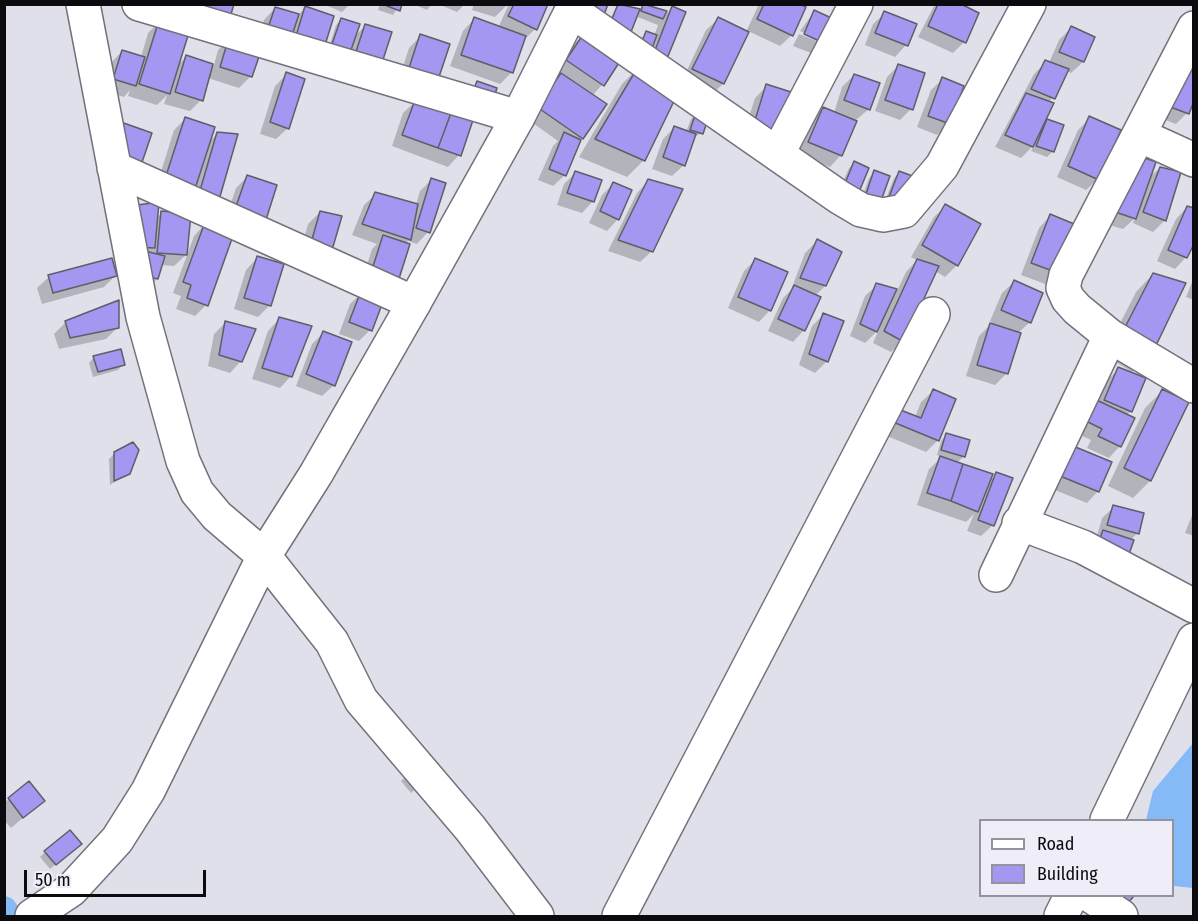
<!DOCTYPE html>
<style>
body{margin:0}
#map{position:relative;width:1198px;height:921px;overflow:hidden;background:#e0e0eb;font-family:"Fira Sans Condensed",sans-serif}
canvas{display:block}
.frame{position:absolute;inset:0;border:6px solid #0b0b0f;pointer-events:none}
.legend{position:absolute;left:979px;top:819px;width:195px;height:78px;box-sizing:border-box;background:#eeedf8;border:2px solid #93939b;margin:0;padding:8px 10px;list-style:none;font-size:18px;color:#0b0b0f}
.legend li{display:flex;align-items:center;gap:12px;height:30px}
.legend b{width:30px;border:2px solid #93939b}
.scale{position:absolute;left:24px;top:870px;width:182px;height:27px;box-sizing:border-box;border:3px solid #0b0b0f;border-top:0;padding-left:8px;font-size:18px;line-height:21px;white-space:nowrap;color:#0b0b0f;-webkit-text-stroke:4px #eeedf8;paint-order:stroke}
</style>
<div id="map">
<canvas width="1198" height="921"></canvas>
<div class="frame"></div>
<ul class="legend">
<li><b style="height:8px;background:#fff"></b>Road</li>
<li><b style="height:16px;background:#a397f1"></b>Building</li>
</ul>
<div class="scale">50 m</div>
</div>
<script>
const g = document.querySelector('canvas').getContext('2d');
g.lineJoin = 'round';
function fillPath(path, color) { g.fillStyle = color; g.fill(path, 'evenodd'); }
const poly = rows => new Path2D(rows.map(r => 'M' + r).join(''));
function strokePath(path, color, width, dash) { g.strokeStyle = color; g.lineWidth = width; g.lineCap = dash ? 'butt' : 'round'; g.setLineDash(dash || []); g.stroke(path); }
const water = poly([
 [1193,743,1193,888,1173,886,1172,820,1146,820,1153,791]
]);
const shadow = poly([
 [197,4,232,4,188,30,177,66,186,57,214,65,218,50,230,39,255,47,264,20,275,8,298,15,305,8,321,55,259,50,251,76,239,88,208,78,201,100,190,111,164,104,167,95,157,105,128,96,130,90,124,97,102,90,111,63,122,51,141,57,148,33,160,21],
 [323,4,350,4,342,12],
 [380,4,400,4,393,15,378,10],
 [413,4,432,4,427,10],
 [438,4,465,4,457,12],
 [474,4,508,4,495,17,472,10],
 [509,4,547,4,535,29,523,41,512,72,500,84,450,66,463,31,474,19,498,28],
 [618,4,639,10,645,4,665,12,663,18,672,8,644,160,627,177,579,157,622,84,639,67,636,52,641,38,647,33,654,36,658,25,635,16,605,29],
 [759,4,797,4,792,35,780,46,748,31,723,84,711,95,682,81,706,30,718,19,746,32],
 [935,4,957,4,964,42,953,53,918,37],
 [814,12,836,21,827,44,816,55,793,46,799,34,824,44,824,41,800,31],
 [885,13,915,25,906,45,895,57,865,45,873,24],
 [341,20,354,37,366,25,378,71,327,53,336,25],
 [1071,28,1093,38,1083,62,1071,73,1067,71,1049,103,1042,126,1048,120,1062,126,1052,152,1047,157,1031,151,1034,145,1021,158,995,147,1034,74,1046,62,1049,63,1059,40],
 [587,32,602,85,592,96,582,138,565,175,553,186,538,180,553,146,558,141,527,119,560,75,555,72,575,43],
 [421,36,437,80,398,82,409,48],
 [1181,64,1187,113,1176,124,1155,116],
 [898,66,911,109,900,120,875,111,887,77],
 [287,74,288,128,276,139,260,134,275,86],
 [854,75,869,109,856,120,841,155,830,167,798,154,811,120,823,108,834,113,842,87],
 [943,79,949,123,937,135,917,127,931,90],
 [767,86,789,93,742,139,755,98],
 [415,102,459,155,448,167,392,146,403,113],
 [697,114,701,133,693,138,684,165,672,176,652,169,663,139,674,128,686,132,691,119],
 [1090,118,1098,179,1086,190,1057,177,1078,130],
 [185,119,208,143,218,133,218,199,154,194,174,130],
 [854,163,867,169,839,191,849,168],
 [1160,168,1179,173,1164,221,1153,232,1133,223,1135,218,1123,229,1096,221],
 [875,172,888,177,858,209,869,178],
 [575,173,593,201,582,213,557,205,564,184],
 [899,173,913,178,881,211,894,178],
 [247,177,275,186,224,224,236,188],
 [432,179,428,232,417,244,408,241,405,244,370,330,359,341,339,334,350,304,363,292,359,290,372,249,377,244,352,235,364,205,376,194,416,205,420,191],
 [648,181,652,251,640,262,608,251,637,193],
 [613,184,618,219,607,231,589,223,602,195],
 [946,206,957,265,945,277,935,271,903,341,891,352,873,343,879,329,865,343,850,336,865,296,877,285,897,291,906,272,917,260,911,257,934,217],
 [1187,207,1186,257,1175,269,1157,261,1176,219],
 [320,212,328,256,298,261,308,224],
 [162,213,187,254,174,266,161,265,157,279,151,284,140,259,156,218],
 [1050,216,1059,273,1048,285,1021,275,1039,228],
 [205,224,206,305,195,316,176,309,181,296,173,293,194,236],
 [817,241,825,286,815,296,804,330,793,342,768,331,783,298,791,290,805,253],
 [257,258,270,305,258,317,234,309,246,270],
 [755,260,770,310,759,322,728,308,744,271],
 [1153,274,1149,355,1132,372,1104,355,1136,292],
 [116,275,104,287,42,304,37,288,49,277],
 [1194,277,1194,300,1186,297],
 [1014,282,1030,322,1018,333,1007,373,995,385,966,376,979,336,990,325,997,327,990,321,1002,293],
 [823,315,827,361,815,373,799,365,812,326],
 [279,319,291,376,280,388,252,379,268,331],
 [66,322,118,327,106,339,59,349,54,334],
 [225,323,241,361,230,373,208,366,214,334],
 [323,333,334,385,322,396,296,386,312,344],
 [94,357,123,364,118,370,93,377,89,363],
 [1119,369,1131,411,1126,416,1120,446,1109,458,1087,448,1091,440,1067,429,1098,402,1107,380],
 [933,391,938,440,926,452,882,434,887,422,915,417,921,402],
 [1162,391,1150,481,1133,498,1108,486,1145,408],
 [946,435,964,456,957,463,988,482,997,474,993,525,981,536,967,531,974,514,966,522,917,505,929,469,942,457,937,455,941,441],
 [115,453,129,473,110,485,109,459],
 [1062,459,1098,491,1087,503,1050,488],
 [1114,507,1137,533,1130,541,1126,559,1097,536,1102,518],
 [1194,510,1194,536,1185,533],
 [412,771,422,783,411,793,401,781],
 [29,783,43,801,11,828,4,820,4,803],
 [74,849,50,869,40,857,45,852]
]);
const canal = poly([
 [4,909,9,916]
]);
const building = poly([
 [204,4,234,4,227,28,199,19,204,4],
 [382,4,402,4,400,11,382,4],
 [514,4,548,4,537,30,508,16,514,4],
 [597,4,608,4,604,15,594,11,597,4],
 [618,4,640,9,631,32,610,24,618,4],
 [643,4,667,11,663,19,641,11,643,4],
 [764,4,800,4,806,7,793,36,757,19,764,4],
 [938,4,961,4,979,13,966,43,928,26,938,4],
 [305,6,334,16,322,55,293,46,305,6],
 [672,6,686,12,664,66,651,61,672,6],
 [275,7,299,14,289,45,265,37,275,7],
 [814,10,838,21,828,45,804,34,814,10],
 [884,11,917,24,908,46,875,33,884,11],
 [474,17,526,36,513,73,461,55,474,17],
 [718,17,749,32,724,84,692,69,718,17],
 [341,18,360,24,350,53,331,47,341,18],
 [159,20,190,29,170,94,139,84,159,20],
 [365,24,392,32,379,72,352,64,365,24],
 [1071,26,1095,37,1084,62,1059,52,1071,26],
 [586,30,624,55,604,86,566,60,586,30],
 [646,31,657,35,651,51,640,47,646,31],
 [420,34,450,44,438,80,408,71,420,34],
 [229,37,262,48,252,77,220,67,229,37],
 [122,50,145,57,136,86,113,79,122,50],
 [186,55,213,64,203,101,175,92,186,55],
 [1045,60,1069,69,1055,99,1031,89,1045,60],
 [1181,62,1194,67,1194,101,1189,114,1165,105,1181,62],
 [898,64,925,73,913,110,885,100,898,64],
 [639,65,676,97,645,161,595,139,639,65],
 [286,72,305,79,289,129,270,122,286,72],
 [561,73,607,104,583,139,537,107,561,73],
 [854,74,880,83,870,110,844,100,854,74],
 [942,77,964,86,950,124,928,116,942,77],
 [477,81,497,88,493,101,472,94,477,81],
 [766,84,791,92,773,138,753,127,766,84],
 [1026,93,1054,103,1033,147,1005,135,1026,93],
 [415,100,451,113,438,148,402,135,415,100],
 [823,107,857,121,842,156,808,142,823,107],
 [696,112,709,116,703,134,690,130,696,112],
 [451,113,473,120,461,156,438,148,451,113],
 [1089,116,1121,130,1099,180,1068,166,1089,116],
 [185,117,215,127,194,192,164,182,185,117],
 [1047,119,1064,125,1054,152,1036,146,1047,119],
 [118,121,152,133,138,174,117,166,118,121],
 [674,126,696,134,685,166,663,157,674,126],
 [217,132,238,134,219,200,199,194,217,132],
 [564,132,581,140,566,176,549,169,564,132],
 [1131,153,1156,162,1136,219,1106,209,1131,153],
 [854,161,869,168,859,192,844,186,854,161],
 [1160,167,1181,172,1166,221,1143,212,1160,167],
 [874,170,890,176,878,209,863,203,874,170],
 [575,171,602,180,594,202,567,193,575,171],
 [899,171,915,177,885,207,899,171],
 [247,175,277,185,265,223,234,212,247,175],
 [431,178,446,183,430,233,416,228,431,178],
 [648,179,683,189,653,252,618,240,648,179],
 [613,182,632,190,619,220,600,211,613,182],
 [375,192,418,204,411,240,362,224,375,192],
 [159,202,155,248,135,247,130,206,159,202],
 [945,204,981,224,958,266,922,245,945,204],
 [1187,206,1194,208,1194,244,1187,258,1168,250,1187,206],
 [161,211,191,214,187,255,157,253,161,211],
 [320,211,342,216,330,257,309,250,320,211],
 [1050,214,1079,226,1061,274,1031,263,1050,214],
 [205,222,234,233,208,306,187,298,191,285,183,282,205,222],
 [383,235,410,244,396,288,369,279,383,235],
 [817,239,842,252,826,286,800,278,817,239],
 [145,251,165,256,158,279,138,274,145,251],
 [257,256,284,264,271,306,244,298,257,256],
 [112,258,117,276,53,293,48,275,112,258],
 [755,258,788,272,771,311,738,297,755,258],
 [917,259,939,266,904,342,884,331,917,259],
 [1153,273,1186,283,1151,356,1120,337,1153,273],
 [1014,280,1043,293,1031,323,1001,310,1014,280],
 [876,283,897,289,877,332,860,324,876,283],
 [794,285,821,297,805,331,778,319,794,285],
 [361,291,384,299,372,331,349,322,361,291],
 [119,300,119,328,70,338,65,321,119,300],
 [823,313,844,321,828,362,809,354,823,313],
 [279,317,312,326,292,377,262,368,279,317],
 [225,321,256,329,242,362,219,355,225,321],
 [990,323,1021,333,1008,374,977,365,990,323],
 [323,331,352,342,335,386,306,374,323,331],
 [121,349,125,365,98,372,93,356,121,349],
 [1118,367,1146,378,1132,412,1104,400,1118,367],
 [933,389,956,399,939,441,893,422,898,409,921,418,933,389],
 [1162,389,1189,402,1151,481,1124,468,1162,389],
 [1088,396,1135,418,1121,447,1098,436,1102,429,1078,417,1088,396],
 [946,433,970,440,965,457,941,450,946,433],
 [133,442,139,450,130,474,114,481,114,452,133,442],
 [1073,446,1112,462,1099,492,1060,476,1073,446],
 [940,456,963,464,951,501,927,493,940,456],
 [963,464,993,474,978,512,951,501,963,464],
 [996,472,1013,478,994,526,978,520,996,472],
 [1113,505,1144,513,1139,534,1107,525,1113,505],
 [1103,530,1134,540,1127,560,1096,550,1103,530],
 [29,781,45,801,23,818,8,798,29,781],
 [70,830,82,844,56,865,44,851,70,830],
 [1116,896,1134,896,1127,904,1116,896]
]);
const minor = poly([
 [139,4,518,117],
 [572,11,839,197,861,210,883,215,904,211,942,166,1029,4],
 [1194,28,1066,275,1063,288,1068,299,1077,309,1110,336,1194,386],
 [1139,135,1194,160],
 [778,153,856,4],
 [114,168,414,303],
 [1019,523,1083,547,1194,606],
 [996,575,1110,336],
 [1107,820,1194,640],
 [1091,896,1121,916],
 [32,916,71,890,117,840,148,791,264,556,217,516,197,492,183,461,143,317,83,4],
 [619,916,933,314],
 [1061,916,1071,896]
]);
const major = poly([
 [537,916,470,828,361,700,332,642,264,556,316,474,414,303,518,117,575,4]
]);
fillPath(water, '#86baf7');
fillPath(shadow, '#0003');
strokePath(canal, '#86baf7', 26);
fillPath(building, '#a397f1');
strokePath(building, '#5e5e67', 1.5);
strokePath(minor, '#73727c', 36);
strokePath(major, '#73727c', 36);
strokePath(minor, '#fff', 33);
strokePath(major, '#fff', 33);
</script>
